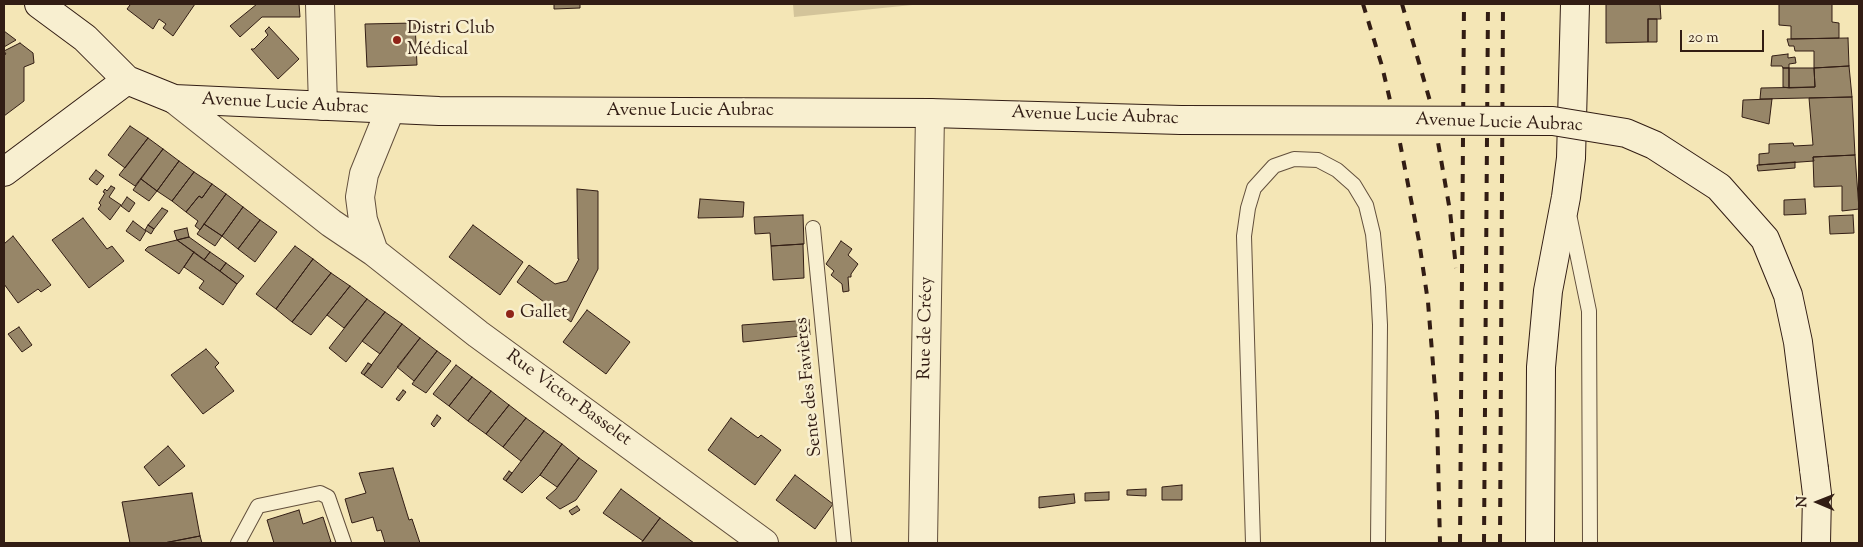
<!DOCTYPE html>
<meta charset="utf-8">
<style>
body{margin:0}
#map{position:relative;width:1863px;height:547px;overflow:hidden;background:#f4e6b6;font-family:"Sorts Mill Goudy",serif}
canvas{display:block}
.frame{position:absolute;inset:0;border:5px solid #321d14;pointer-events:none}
.north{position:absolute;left:1793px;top:477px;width:50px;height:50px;-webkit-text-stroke:4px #f8efd0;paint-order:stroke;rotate:271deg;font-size:14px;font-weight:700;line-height:20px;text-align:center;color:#321d14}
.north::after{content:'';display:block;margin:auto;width:18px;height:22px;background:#321d14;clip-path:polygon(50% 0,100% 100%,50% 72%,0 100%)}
.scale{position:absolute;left:1680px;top:30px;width:84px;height:22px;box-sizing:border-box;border:2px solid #321d14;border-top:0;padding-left:6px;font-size:15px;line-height:18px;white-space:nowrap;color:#321d14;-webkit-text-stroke:4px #f8efd0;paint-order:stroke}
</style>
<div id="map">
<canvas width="1863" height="547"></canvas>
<div class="frame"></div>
<div class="north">N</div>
<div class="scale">20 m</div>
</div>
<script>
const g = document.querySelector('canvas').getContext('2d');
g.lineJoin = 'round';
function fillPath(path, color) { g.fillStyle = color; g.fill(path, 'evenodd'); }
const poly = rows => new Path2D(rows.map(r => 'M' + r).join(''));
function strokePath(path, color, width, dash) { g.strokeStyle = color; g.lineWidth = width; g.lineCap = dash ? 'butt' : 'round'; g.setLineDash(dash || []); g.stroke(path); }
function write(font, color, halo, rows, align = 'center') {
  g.font = font + ' "Sorts Mill Goudy",serif'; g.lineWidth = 5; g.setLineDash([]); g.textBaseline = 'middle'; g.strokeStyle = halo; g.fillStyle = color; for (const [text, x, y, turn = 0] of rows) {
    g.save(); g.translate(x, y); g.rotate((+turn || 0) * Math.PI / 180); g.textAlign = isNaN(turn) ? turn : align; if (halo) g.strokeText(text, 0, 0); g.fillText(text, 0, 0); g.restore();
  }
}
const green = poly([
 [793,4,922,4,794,17]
]);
const building = poly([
 [128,4,195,4,173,36,163,28,166,24,159,19,153,29,127,9,130,5,128,4],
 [257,4,299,4,300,17,262,17,240,37,230,26,257,4],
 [554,4,580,4,580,8,554,9,554,4],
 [1606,4,1660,4,1661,19,1648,19,1648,42,1606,43,1606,4],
 [1779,4,1832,4,1832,22,1839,23,1839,38,1791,39,1791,26,1779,25,1779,4],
 [1648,19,1657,19,1657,42,1648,42,1648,19],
 [415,23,417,65,367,67,365,24,415,23],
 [269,27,299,59,278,79,251,49,254,49,268,35,265,31,269,27],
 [4,31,16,40,4,47,4,31],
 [1848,38,1849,66,1814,68,1814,51,1795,51,1794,46,1789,46,1787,39,1848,38],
 [20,43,33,53,34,63,24,67,24,101,4,116,4,55,6,54,4,51,20,43],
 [1788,54,1788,58,1795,57,1796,63,1789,64,1789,68,1783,68,1782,66,1771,66,1772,56,1788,54],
 [1849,66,1852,97,1760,99,1761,88,1815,87,1814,68,1849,66],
 [1783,68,1789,68,1789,88,1783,87,1783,68],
 [1789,68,1814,68,1815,87,1789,88,1789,68],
 [1852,97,1855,155,1813,157,1814,161,1759,165,1759,154,1769,153,1769,144,1793,143,1794,146,1813,145,1809,98,1852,97],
 [1772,99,1769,124,1742,117,1743,100,1772,99],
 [130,126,148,138,125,168,108,155,130,126],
 [148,138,163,149,135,186,119,175,148,138],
 [163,149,179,161,157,191,141,179,163,149],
 [1855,155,1859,209,1842,211,1842,186,1814,187,1813,157,1855,155],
 [179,161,194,172,172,201,157,191,179,161],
 [1795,162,1795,168,1758,171,1757,165,1795,162],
 [96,170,104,176,97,185,89,179,96,170],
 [194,172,212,184,202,198,199,196,186,212,172,201,194,172],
 [141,179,157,191,149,201,133,190,141,179],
 [212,184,226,194,200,230,195,226,198,221,186,212,199,196,202,198,212,184],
 [111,186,115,188,109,197,121,205,110,220,98,209,101,205,99,203,105,193,103,192,105,189,107,191,111,186],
 [577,189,598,191,598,269,571,322,517,282,529,265,555,284,567,281,579,259,578,259,577,189],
 [226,194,243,207,222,236,204,224,226,194],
 [127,197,135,203,129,212,121,206,127,197],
 [700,199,744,202,743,217,698,218,700,199],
 [1805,199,1806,214,1784,215,1784,200,1805,199],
 [243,207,260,220,238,249,222,236,243,207],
 [162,208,168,211,154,229,148,225,162,208],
 [803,215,804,244,771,246,770,233,755,234,754,217,803,215],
 [1853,215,1854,233,1830,234,1829,216,1853,215],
 [83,218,107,249,112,246,124,261,89,288,52,240,83,218],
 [260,220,277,232,255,262,238,249,260,220],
 [133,221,146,231,140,241,126,231,133,221],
 [204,224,222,236,215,246,197,234,204,224],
 [148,225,154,229,151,234,145,230,148,225],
 [473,225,523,262,500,295,449,257,473,225],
 [187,228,189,237,177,240,174,231,187,228],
 [13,236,51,285,41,292,38,289,18,303,4,284,4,244,13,236],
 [189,237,210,252,204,260,177,240,189,237],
 [177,240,194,252,179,274,145,250,148,247,177,240],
 [841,241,852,249,848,255,858,264,851,274,851,277,848,277,849,291,843,292,842,284,831,275,834,271,826,264,841,241],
 [803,244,804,278,773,280,771,246,803,244],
 [295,246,313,259,276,309,256,294,295,246],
 [194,252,237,284,223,305,199,288,204,281,184,267,194,252],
 [210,252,226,263,220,271,204,260,210,252],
 [313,259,331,273,292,322,276,309,313,259],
 [226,263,244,276,237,284,220,271,226,263],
 [331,273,350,286,311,335,292,322,331,273],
 [350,286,367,299,344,328,327,315,350,286],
 [367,299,385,312,346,362,329,348,367,299],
 [587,310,630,342,606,374,563,342,587,310],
 [385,312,402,324,380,354,362,341,385,312],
 [809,320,810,335,743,342,742,325,809,320],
 [402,324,420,338,382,388,364,375,402,324],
 [19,327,32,345,22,352,8,334,19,327],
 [420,338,437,351,414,381,397,367,420,338],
 [206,349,219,363,215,367,234,391,203,414,171,375,206,349],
 [437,351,451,361,426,393,412,384,437,351],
 [368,363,372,365,364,375,361,373,368,363],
 [456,365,472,377,449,406,433,394,456,365],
 [472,377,491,391,468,421,449,406,472,377],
 [403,390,406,392,399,401,396,399,403,390],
 [491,391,509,405,486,434,468,421,491,391],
 [509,405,526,418,503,447,486,434,509,405],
 [437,415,441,418,434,427,431,424,437,415],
 [526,418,544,431,521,461,503,447,526,418],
 [731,418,758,438,761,435,781,450,755,485,708,450,731,418],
 [544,431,562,444,540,475,522,493,506,481,544,431],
 [562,444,579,458,557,487,540,475,562,444],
 [168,446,185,466,159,486,144,467,168,446],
 [579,458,597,471,576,500,560,509,546,498,556,489,579,458],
 [393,468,409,520,412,519,420,543,385,543,381,530,377,531,373,517,352,523,345,499,366,493,359,473,393,468],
 [509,471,512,473,506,481,503,479,509,471],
 [795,475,833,504,815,529,776,500,795,475],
 [1182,485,1182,500,1162,500,1162,487,1182,485],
 [621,489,660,518,643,541,603,513,621,489],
 [1146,489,1146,496,1127,495,1127,490,1146,489],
 [1109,492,1109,500,1085,501,1085,493,1109,492],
 [192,493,200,536,164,543,130,543,122,502,192,493],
 [1074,494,1075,503,1039,508,1039,497,1074,494],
 [577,506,580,510,572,515,569,511,577,506],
 [299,510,303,524,323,517,331,542,326,543,274,543,267,520,299,510],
 [660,518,694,543,641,543,660,518],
 [200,536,202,543,164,543,200,536]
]);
const lane = poly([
 [1570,219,1589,311,1590,543],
 [813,228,844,543],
 [238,543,258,506,320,493,328,497,344,543],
 [1253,543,1244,236,1248,208,1254,188,1274,166,1294,159,1318,160,1337,170,1354,185,1366,205,1373,234,1378,287,1380,325,1378,543]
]);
const street = poly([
 [320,4,323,106],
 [174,99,331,223,374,252,478,334,764,543],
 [374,252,363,220,360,197,364,174,390,110],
 [923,543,930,113]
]);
const secondary = poly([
 [39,4,85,38,127,80,174,99,439,111,930,113,1181,120],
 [4,172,127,80],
 [1814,469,1817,494,1816,543],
 [1540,543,1541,367,1548,291,1566,197,1571,158,1575,4]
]);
const rail = poly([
 [1363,4,1382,66,1400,143,1419,241,1428,302,1437,414,1440,543],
 [1402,4,1432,108,1450,211,1456,268],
 [1460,543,1464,4],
 [1484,543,1488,4],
 [1500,543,1503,4]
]);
const secondaryBridge = poly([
 [1181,120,1553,121,1626,133,1654,145,1719,187,1765,239,1788,295,1798,342,1814,469]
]);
const markers = [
 [397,40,5,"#8f2418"],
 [510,314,5,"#8f2418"]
];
const poiNames = [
 ["Distri Club",407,30],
 ["Médical",407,51],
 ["Gallet",520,314]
];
const streetNames = [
 ["Avenue Lucie Aubrac",285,105,3],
 ["Avenue Lucie Aubrac",690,112],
 ["Avenue Lucie Aubrac",1095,117,2],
 ["Avenue Lucie Aubrac",1499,124,2],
 ["Rue de Crécy",927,328,-89],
 ["Sente des Favières",810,387,-96],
 ["Rue Victor Basselet",568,399,36]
];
fillPath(green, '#d3c49a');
fillPath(building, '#978668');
strokePath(building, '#321d14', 1);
strokePath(lane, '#624f3c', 16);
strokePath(street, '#624f3c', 30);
strokePath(secondary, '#321d14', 30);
strokePath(lane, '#f8efd0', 14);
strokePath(street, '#f8efd0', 28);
strokePath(secondary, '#f8efd0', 28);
strokePath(rail, '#321d14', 4, [9, 9]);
strokePath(secondaryBridge, '#321d14', 30, []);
strokePath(secondaryBridge, '#f8efd0', 28);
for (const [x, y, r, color] of markers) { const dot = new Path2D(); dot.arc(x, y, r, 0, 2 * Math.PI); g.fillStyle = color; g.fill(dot); strokePath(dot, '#f8efd0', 2); }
write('18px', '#321d14', '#f8efd0', poiNames, 'left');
write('18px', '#321d14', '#f8efd0', streetNames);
</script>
